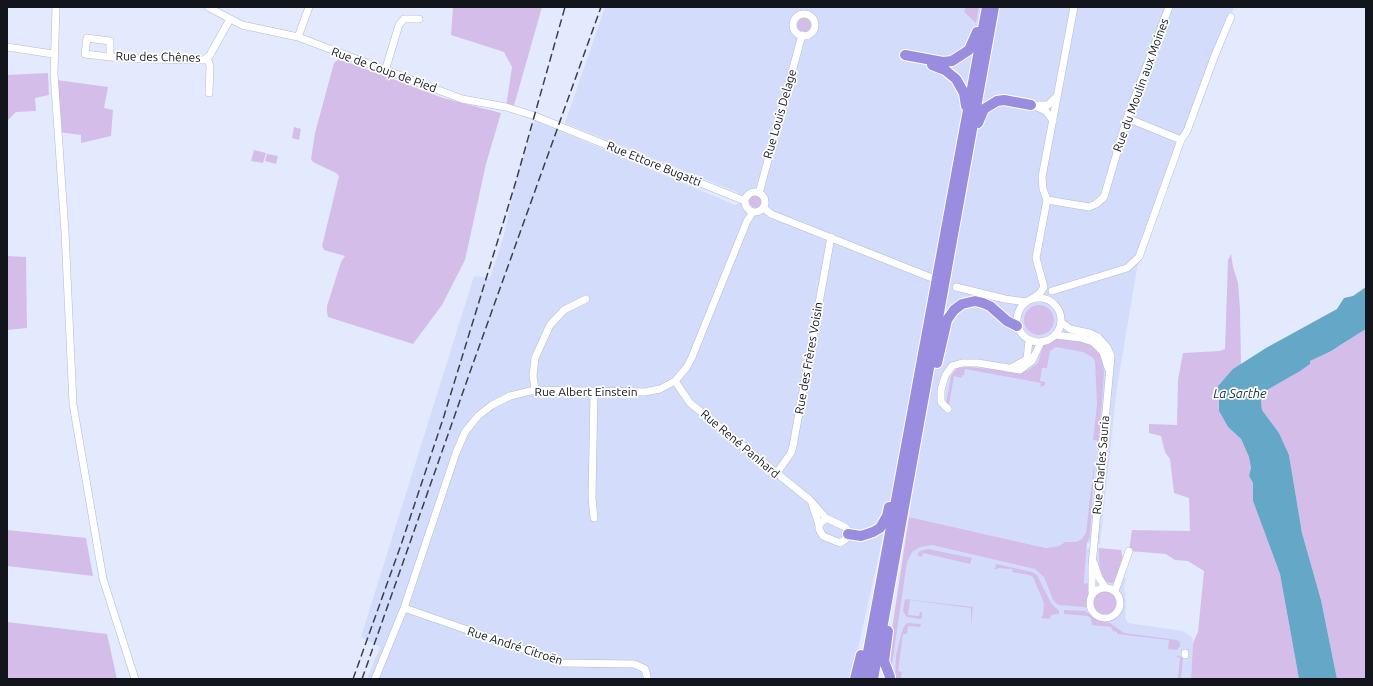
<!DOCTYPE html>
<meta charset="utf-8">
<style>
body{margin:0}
#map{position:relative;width:1373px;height:686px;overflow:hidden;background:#e3eafd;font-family:Ubuntu,sans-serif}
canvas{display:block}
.frame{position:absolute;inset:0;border:8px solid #13151d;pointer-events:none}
</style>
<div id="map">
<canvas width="1373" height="686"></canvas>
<div class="frame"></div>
</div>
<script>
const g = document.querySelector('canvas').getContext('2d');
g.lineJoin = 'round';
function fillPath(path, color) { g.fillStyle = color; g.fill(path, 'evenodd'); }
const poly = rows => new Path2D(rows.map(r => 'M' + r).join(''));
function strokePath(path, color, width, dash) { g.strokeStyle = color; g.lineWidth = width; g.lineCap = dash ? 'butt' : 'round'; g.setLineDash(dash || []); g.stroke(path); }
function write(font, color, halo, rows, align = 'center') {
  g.font = font + ' Ubuntu,sans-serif'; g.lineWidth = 3.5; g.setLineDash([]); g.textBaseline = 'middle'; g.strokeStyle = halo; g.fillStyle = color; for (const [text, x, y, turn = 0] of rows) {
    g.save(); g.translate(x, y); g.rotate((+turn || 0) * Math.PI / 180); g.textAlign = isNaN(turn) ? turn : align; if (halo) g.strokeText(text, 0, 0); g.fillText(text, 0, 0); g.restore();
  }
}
const built = poly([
 [605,7,1234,7,1139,257,1117,387,1100,544,1065,542,1059,546,1046,548,909,517,939,288,851,679,367,679,380,647,361,637,474,276,490,278,504,235,516,181,535,117,558,126,560,131,735,205,744,201,737,192,565,123],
 [756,192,763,195,766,203,762,210,755,213,749,210,745,204,748,195],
 [907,530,1058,551,1099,548,1099,563,1103,578,1126,577,1124,589,1126,601,1125,618,1128,623,1183,631,1192,637,1193,646,1191,679,890,679,888,667]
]);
const green = poly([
 [453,7,542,7,513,109,506,107,512,67,504,52,451,35],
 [966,7,979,7,976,23,964,12],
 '797 25a7 7 0 1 1 14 0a7 7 0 1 1-14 0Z',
 [339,59,443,98,501,113,486,164,465,260,442,305,413,344,328,317,327,312,327,306,341,262,345,256,324,250,322,246,339,176,336,173,313,162,311,159,315,133,334,63],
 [48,73,49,95,35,98,36,111,16,112,7,121,7,75],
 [57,80,108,87,104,108,113,110,111,136,81,143,81,135,59,132],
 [294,127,301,129,299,140,292,138],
 [254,150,266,153,263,163,251,161],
 [267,154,278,156,276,164,265,161],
 '749 201a7 7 0 1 1 14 0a7 7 0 1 1-14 0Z',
 [1231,254,1233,267,1238,283,1240,309,1241,365,1219,384,1218,403,1219,411,1228,427,1241,439,1249,457,1251,468,1249,476,1253,483,1253,501,1280,574,1299,679,1191,679,1193,643,1198,632,1204,571,1188,561,1175,560,1166,554,1129,551,1132,530,1190,531,1189,498,1174,493,1170,459,1165,452,1161,436,1149,433,1149,424,1177,425,1178,380,1183,353,1220,351,1225,349,1228,260],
 [7,256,26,257,27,328,7,330],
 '1024 320a15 15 0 1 1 30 0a15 15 0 1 1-30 0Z',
 [1366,329,1366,679,1337,679,1321,600,1302,533,1289,455,1279,433,1262,410,1261,401,1267,390,1310,364,1310,361,1341,345],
 [1060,338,1087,343,1098,350,1101,356,1104,372,1099,441,1093,440,1097,404,1095,361,1092,357,1083,352,1056,347,1050,351,1047,368,1042,368,1040,381,1045,382,1045,385,1040,387,1041,383,965,369,964,375,962,375,962,378,954,376,949,405,946,403,951,376,957,368,969,367,1018,372,1027,371,1038,363,1043,346,1048,342],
 [1095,456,1090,536,1087,543,1084,579,1084,584,1091,582,1086,607,1058,605,1053,600,1044,577,1035,569,932,545,920,547,912,552,907,562,891,671,887,662,909,517,1046,548,1059,546,1065,542,1076,542,1082,539,1086,533],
 [7,530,86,538,93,576,7,566],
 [1099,548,1121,550,1123,559,1115,582,1112,583,1106,582,1101,573,1099,563],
 [928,549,972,558,970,564,923,553,922,557,917,555,920,551],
 [996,564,1032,572,1037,575,1051,603,1059,611,1059,614,1051,615,1050,619,1041,618,1043,615,1044,603,1033,577,1029,575,1012,572,1013,569,1010,569,999,568,995,570],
 '1092 603a13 13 0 1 1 26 0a13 13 0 1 1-26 0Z',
 [905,599,973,607,971,625,971,608,910,600,908,615,919,616,920,612,922,612,922,617,921,619,907,617,903,611],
 [1064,610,1085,611,1097,619,1110,623,1124,633,1177,640,1180,642,1180,646,1177,650,1168,649,1169,640,1117,634,1117,632,1113,631,1111,627,1092,625,1091,619,1088,616,1064,614],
 [7,622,107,634,117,679,7,679],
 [907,623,921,624,920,627,908,626,907,634,903,634,898,671,902,672,901,677,904,679,895,679,896,655,903,628],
 [1177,655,1183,658,1181,679,1178,679,1180,658,1177,657]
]);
const water = poly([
 [1366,287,1366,329,1331,351,1310,361,1310,364,1300,371,1267,390,1261,401,1262,410,1279,433,1289,455,1302,533,1321,600,1337,679,1299,679,1280,574,1253,501,1253,483,1249,476,1251,468,1249,457,1241,439,1228,427,1219,411,1218,386,1233,369,1266,348,1337,309,1344,298,1353,296]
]);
const minor = poly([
 [56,7,54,73,65,232,73,404,103,579,135,679],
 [208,7,242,25,298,37,462,99,506,107,532,115,745,201],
 '793 25a11 11 0 1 1 22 0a11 11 0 1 1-22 0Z',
 [298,37,309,7],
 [7,47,53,54],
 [110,57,110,41,87,38,85,54,110,57,143,59,204,60,210,55,230,19],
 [207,58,210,66,209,93],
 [385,71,399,25,404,19,419,19],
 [1031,105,1048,105,1056,97],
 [1037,107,1046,111,1053,121],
 [1127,118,1181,140],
 '745 202a10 10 0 1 1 20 0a10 10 0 1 1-20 0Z',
 [759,193,802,35],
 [1047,200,1089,207,1096,204,1104,197,1127,118,1169,7],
 [765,209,771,214,932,278],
 [956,287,1005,299,1026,302],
 [1052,291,1127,268,1139,257,1181,140,1187,131,1215,55,1231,17],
 '1017 320a22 22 0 1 1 44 0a22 22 0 1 1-44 0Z',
 [1030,300,1040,293,1044,287,1036,258,1047,200,1043,189,1042,177,1074,7],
 [1061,322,1070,329,1089,333,1098,337,1107,347,1111,356,1092,566,1092,595],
 [1055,335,1081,338,1093,342,1103,352,1108,368],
 [1011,368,1027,359,1029,340],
 [675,381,690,403,810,500,826,518,845,527,848,530,846,539,840,543,823,536,819,529,819,525,826,518],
 [535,390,533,376,535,358,550,325,564,310,586,299],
 [594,392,592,498,594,518],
 [948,409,941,402,941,390,945,376,952,366,962,363,978,363,1020,370,1032,361,1041,342],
 [776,474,791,453,793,446,831,237],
 [812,504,819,525],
 [1094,563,1099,578,1106,588],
 '1090 603a15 15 0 1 1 30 0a15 15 0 1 1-30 0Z',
 [1115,591,1129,551],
 [404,608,563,663,634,664,645,669,647,676],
 [1185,655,1185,653],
 [375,679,404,608,456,453,465,432,478,416,492,405,510,396,535,390,645,392,660,389,675,381,687,367,692,357,747,221,753,212]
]);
const highway = poly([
 [905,55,943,62,952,61,969,50,977,32],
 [932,65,945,70,956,79,964,93,966,106],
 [978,123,984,109,997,101,1004,100,1031,105],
 [937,363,947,320,954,310,962,304,975,301,983,303,990,306,1007,321,1017,326],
 [848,534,861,536,873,532,880,528,887,516,889,507],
 [888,631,884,661,890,677],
 [855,679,861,655],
 [863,679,987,7],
 [873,679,994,7]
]);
const rail = poly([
 [353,679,402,542,444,416,516,181,565,7],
 [362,679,470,372,601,7]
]);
const streetNames = [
 ["Rue des Chênes",158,57,1],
 ["Rue de Coup de Pied",384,70,20],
 ["Rue du Moulin aux Moines",1141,85,-70],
 ["Rue Louis Delage",780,114,-74],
 ["Rue Ettore Bugatti",654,164,22],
 ["Rue des Frères Voisin",809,358,-80],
 ["Rue Albert Einstein",586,392],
 ["Rue René Panhard",740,444,40],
 ["Rue Charles Sauria",1101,465,-85],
 ["Rue André Citroën",515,646,18]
];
const waterNames = [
 ["La Sarthe",1240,394]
];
fillPath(built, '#d3ddfb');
fillPath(green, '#d5bde9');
fillPath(water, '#64a7c7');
strokePath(minor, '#b2bad0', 8);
strokePath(highway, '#fff', 12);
strokePath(minor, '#fff', 7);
strokePath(highway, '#9a8ddf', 10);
strokePath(rail, '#3c3f4a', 1.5, [8, 4]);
write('12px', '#13151d', '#fff', streetNames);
write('italic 13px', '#11303f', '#fff', waterNames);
</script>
